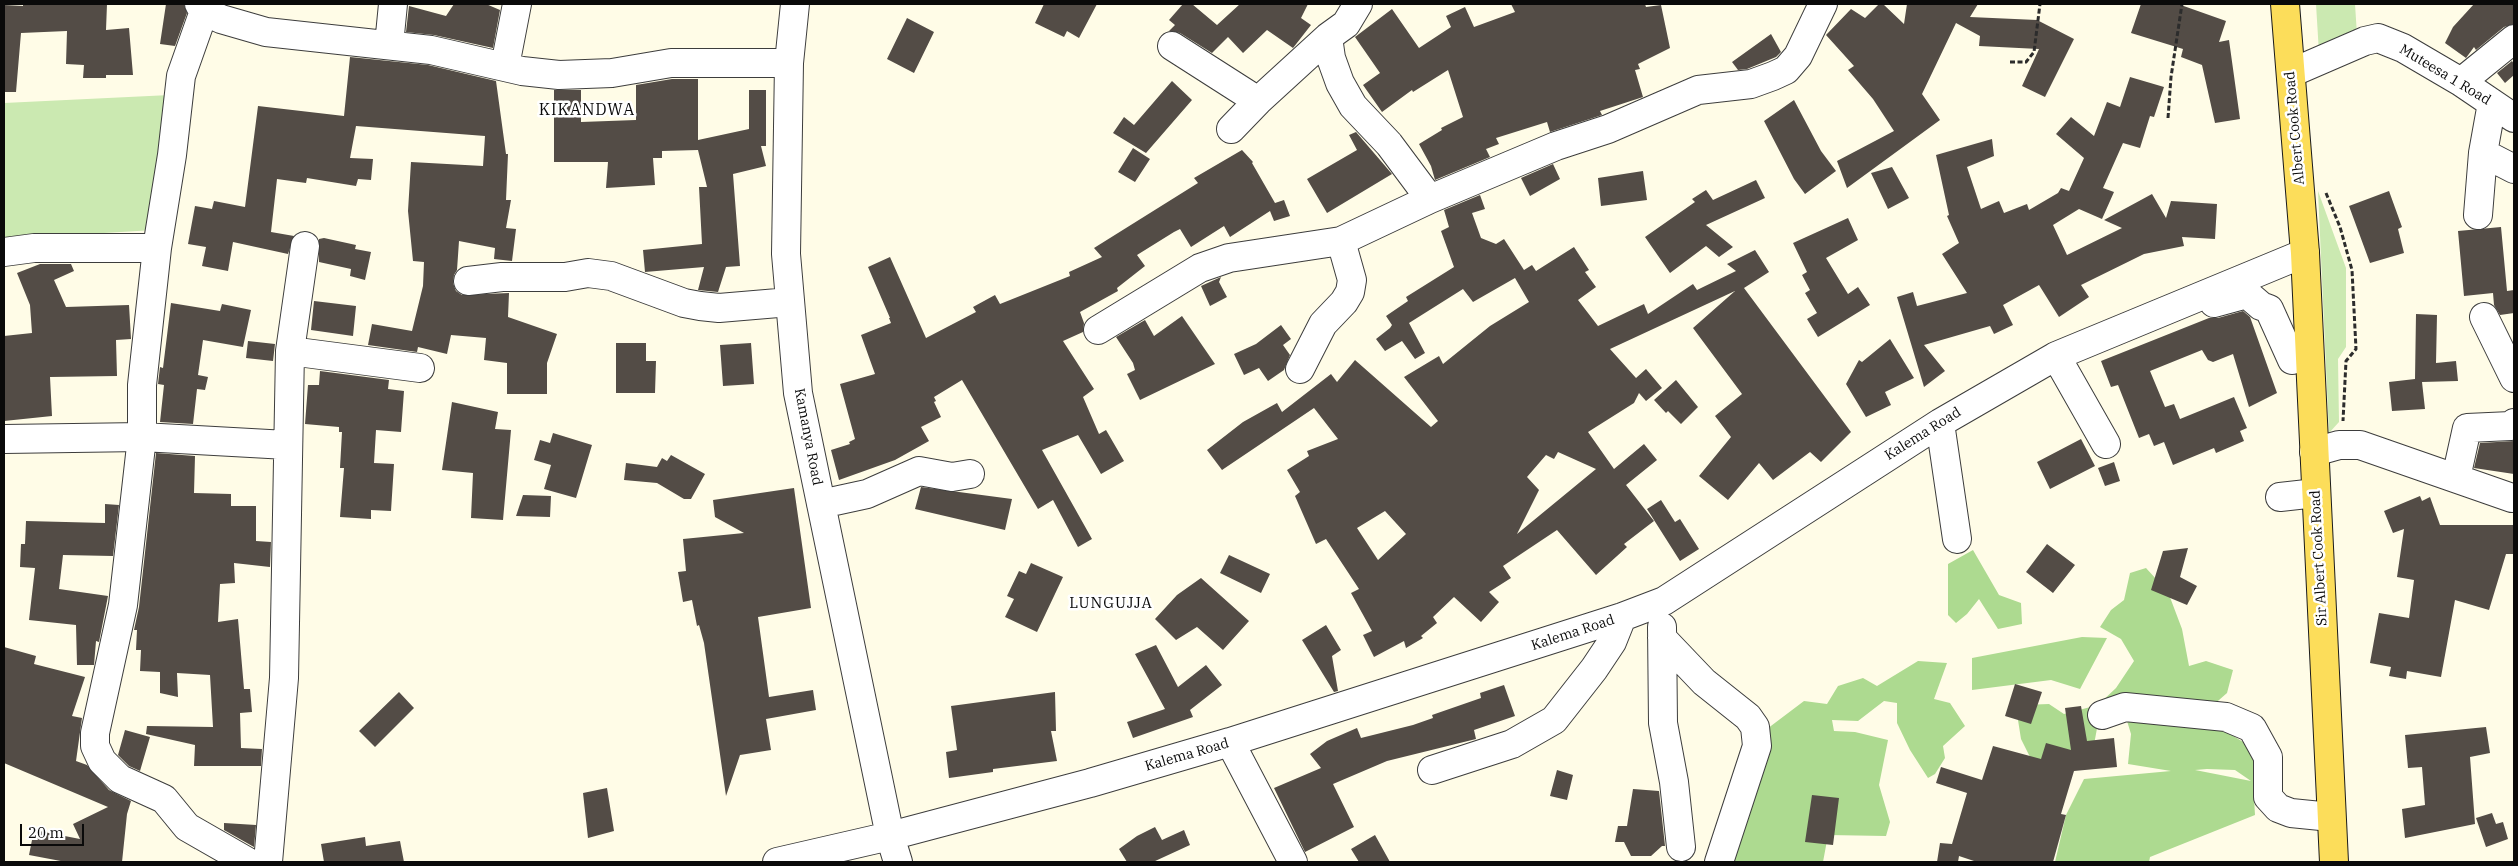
<!DOCTYPE html>
<style>
body{margin:0}
#map{position:relative;width:2518px;height:866px;overflow:hidden;background:#fffce7;font-family:"IBM Plex Serif",serif}
canvas{display:block}
.frame{position:absolute;inset:0;border:5px solid #0a0a0a;pointer-events:none}
.scale{position:absolute;left:20px;top:824px;width:64px;height:22px;box-sizing:border-box;border:2px solid #0a0a0a;border-top:0;padding-left:6px;font-size:15px;line-height:18px;white-space:nowrap;color:#0a0a0a;-webkit-text-stroke:4px #fff;paint-order:stroke}
</style>
<div id="map">
<canvas width="2518" height="866"></canvas>
<div class="frame"></div>
<div class="scale">20 m</div>
</div>
<script>
const g = document.querySelector('canvas').getContext('2d');
g.lineJoin = 'round';
function fillPath(path, color) { g.fillStyle = color; g.fill(path, 'evenodd'); }
const poly = rows => new Path2D(rows.map(r => 'M' + r).join(''));
function strokePath(path, color, width, dash) { g.strokeStyle = color; g.lineWidth = width; g.lineCap = dash ? 'butt' : 'round'; g.setLineDash(dash || []); g.stroke(path); }
function write(font, color, halo, rows, align = 'center') {
  g.font = font + ' "IBM Plex Serif",serif'; g.lineWidth = 5; g.setLineDash([]); g.textBaseline = 'middle'; g.strokeStyle = halo; g.fillStyle = color; for (const [text, x, y, turn = 0] of rows) {
    g.save(); g.translate(x, y); g.rotate((+turn || 0) * Math.PI / 180); g.textAlign = isNaN(turn) ? turn : align; if (halo) g.strokeText(text, 0, 0); g.fillText(text, 0, 0); g.restore();
  }
}
const green = poly([
 [2316,4,2355,4,2357,35,2319,53],
 [170,95,154,230,4,239,4,103],
 [2318,191,2346,268,2346,347,2338,359,2339,422,2329,433]
]);
const forest = poly([
 [1973,550,1999,595,2021,603,2022,624,1998,629,1979,599,1967,614,1956,623,1948,615,1948,564],
 [2146,568,2168,592,2182,629,2189,666,2206,661,2233,670,2227,693,2211,707,2225,731,2253,748,2259,772,2253,782,2255,815,2150,857,2149,862,2055,862,2066,815,2084,779,2171,771,2128,764,2131,734,2124,711,2098,723,2093,750,2062,771,2031,759,2021,739,2018,720,2023,705,2049,704,2064,714,2098,705,2116,688,2134,661,2121,639,2100,627,2111,610,2124,600,2130,573],
 [2207,769,2235,770,2251,781,2195,770],
 [2082,637,2107,638,2080,689,2051,680,1972,690,1972,658],
 [1918,661,1947,663,1934,699,1950,703,1965,726,1943,746,1945,758,1935,774,1928,778,1910,750,1897,723,1897,703,1884,701,1858,721,1832,720,1834,731,1855,732,1888,740,1879,785,1890,822,1886,836,1828,835,1823,862,1717,862,1751,741,1804,701,1827,704,1838,686,1863,678,1877,686]
]);
const building = poly([
 [23,4,107,4,106,30,129,28,133,75,106,75,106,78,83,78,84,65,66,64,67,31,21,33,16,92,4,92,4,5,23,6],
 [166,4,184,4,187,13,175,46,160,44],
 [454,4,486,4,500,10,493,48,434,35,406,32,409,6,446,16],
 [1044,4,1097,4,1079,38,1067,31,1064,37,1035,23],
 [1183,4,1192,4,1217,25,1240,4,1308,4,1301,18,1311,25,1293,48,1267,30,1243,53,1228,37,1212,53,1180,33,1169,31,1175,25,1169,20],
 [1511,4,1645,4,1646,7,1661,5,1670,48,1638,64,1640,69,1635,70,1643,97,1600,111,1602,115,1550,132,1547,122,1496,138,1499,144,1486,149,1490,157,1435,180,1431,166,1419,144,1442,130,1441,128,1463,117,1448,70,1413,92,1412,90,1382,112,1363,85,1380,73,1355,37,1392,9,1419,48,1451,27,1446,16,1465,7,1474,27,1515,12],
 [1879,4,1883,4,1904,24,1907,4,1978,4,1970,17,2037,20,2074,39,2045,97,2022,86,2039,49,1979,46,1980,36,1956,23,1922,94,1940,120,1847,188,1837,161,1894,131,1873,99,1848,70,1854,66,1826,35,1851,9,1865,18],
 [2141,4,2178,4,2226,21,2219,42,2229,40,2240,119,2215,123,2202,65,2181,57,2183,49,2131,33],
 [2474,4,2514,4,2514,24,2504,27,2476,50,2474,47,2466,58,2445,43,2453,27],
 [907,18,934,32,914,73,887,59],
 [1771,34,1781,52,1776,57,1747,69,1738,70,1732,62],
 [350,57,428,65,496,81,506,154,508,154,506,200,511,200,506,228,516,229,512,261,494,259,495,248,459,241,457,270,454,275,453,283,456,291,462,295,509,293,508,317,557,334,547,363,547,394,507,394,507,363,484,360,486,338,451,335,447,354,418,347,417,352,368,345,372,324,412,331,423,286,424,262,413,261,408,211,411,162,483,166,485,136,356,126,350,158,373,159,371,180,358,179,356,186,307,178,306,183,277,179,271,232,294,236,288,254,233,242,228,271,202,266,206,247,188,244,195,206,212,209,214,201,245,207,258,106,344,116],
 [2512,61,2514,64,2514,75,2505,83,2497,73],
 [2130,77,2164,87,2154,117,2150,116,2140,148,2123,143,2103,188,2114,192,2102,219,2079,209,2053,225,2067,255,2122,228,2104,220,2152,194,2166,218,2171,201,2217,204,2215,239,2182,237,2184,246,2144,254,2081,285,2089,297,2059,317,2039,285,2003,305,2013,325,1994,334,1990,326,1924,345,1945,371,1924,387,1897,297,1913,292,1917,306,1967,293,1942,254,1959,243,1947,216,1949,215,1936,155,1992,139,1994,156,1967,167,1981,209,1999,201,2004,213,2027,204,2029,210,2058,193,2061,188,2069,191,2084,158,2056,134,2071,117,2094,136,2107,102,2120,107],
 [672,79,698,79,698,140,749,129,749,90,766,90,766,146,761,146,766,166,733,174,740,266,726,267,718,292,698,290,704,267,645,272,643,250,702,244,699,187,707,187,698,150,662,151,662,158,653,158,655,185,606,188,608,162,554,162,554,90,581,90,581,122,636,120,636,85],
 [1172,81,1192,100,1146,153,1113,133,1124,117,1134,125],
 [1794,100,1821,151,1836,171,1805,194,1794,179,1764,121],
 [1356,132,1392,174,1327,213,1307,179,1357,150,1349,135],
 [1133,148,1150,159,1135,182,1118,172],
 [1242,150,1253,162,1252,163,1275,203,1284,200,1290,216,1274,221,1270,211,1230,237,1224,226,1191,247,1180,229,1174,232,1137,255,1145,266,1117,288,1118,291,1080,312,1084,323,1083,332,1063,341,1094,389,1083,397,1099,434,1106,430,1124,461,1101,474,1078,435,1042,450,1092,539,1078,547,1053,500,1038,509,962,380,934,397,936,401,934,402,941,417,921,427,929,441,895,460,839,480,831,450,850,444,849,442,855,439,840,384,875,374,861,335,891,323,889,318,890,318,868,267,890,257,926,338,976,312,973,307,995,295,1000,304,1070,276,1069,272,1102,257,1094,248,1198,183,1194,178],
 [1553,164,1560,179,1530,196,1521,178],
 [1892,167,1909,198,1888,209,1871,173],
 [1643,171,1647,200,1601,206,1598,178],
 [1756,180,1765,198,1706,225,1733,247,1719,257,1706,246,1670,273,1645,237,1695,202,1692,199,1706,190,1713,200],
 [2389,191,2402,227,2398,229,2404,253,2370,263,2349,206],
 [1480,195,1485,209,1472,213,1481,238,1496,244,1504,239,1524,270,1532,265,1536,271,1574,247,1589,270,1585,272,1596,287,1578,300,1598,326,1644,304,1648,314,1693,284,1697,290,1736,271,1727,264,1755,250,1769,272,1744,288,1851,432,1821,462,1810,452,1773,480,1759,463,1728,500,1699,476,1731,437,1715,416,1742,394,1693,328,1735,291,1610,349,1636,378,1646,369,1662,388,1646,401,1639,393,1634,403,1588,432,1614,469,1644,444,1657,460,1626,485,1654,521,1624,544,1627,547,1596,575,1557,530,1503,566,1511,578,1489,592,1499,602,1481,622,1454,597,1433,617,1437,623,1421,636,1423,638,1406,648,1404,641,1374,657,1363,635,1372,631,1351,593,1359,589,1326,539,1316,544,1295,496,1300,492,1287,470,1309,456,1307,451,1338,439,1314,408,1222,470,1207,450,1243,422,1277,403,1282,412,1331,374,1337,382,1355,360,1431,427,1438,421,1404,377,1439,356,1443,364,1490,326,1529,302,1515,278,1473,302,1463,289,1409,323,1425,353,1415,359,1402,341,1385,351,1376,339,1390,328,1392,325,1386,316,1408,301,1406,297,1454,267,1441,231,1449,227,1444,210],
 [1558,452,1596,469,1517,534,1539,490,1527,477,1546,455,1554,459],
 [1385,511,1406,534,1378,560,1357,528],
 [1848,218,1858,240,1826,258,1848,294,1858,287,1870,305,1818,337,1807,319,1817,313,1805,293,1810,290,1802,275,1807,272,1793,243],
 [2501,227,2507,291,2514,290,2514,313,2500,315,2494,305,2493,293,2464,296,2458,231],
 [324,238,356,245,355,249,371,252,365,280,350,276,351,269,319,262,319,239],
 [40,264,71,264,74,271,54,280,66,307,129,305,131,339,116,340,117,376,50,377,52,416,4,421,4,336,32,333,30,305,17,273],
 [1221,277,1219,282,1227,297,1210,306,1201,286],
 [314,301,356,306,353,336,311,330],
 [171,303,220,311,222,304,251,310,243,347,203,340,198,375,208,377,205,390,197,389,193,424,160,422,164,385,158,384,160,367,163,368],
 [2243,311,2250,317,2277,393,2249,407,2233,354,2213,362,2208,360,2202,350,2150,371,2165,407,2174,404,2180,419,2234,397,2247,428,2240,431,2244,441,2216,453,2214,448,2173,465,2164,442,2154,446,2149,434,2139,438,2118,385,2111,387,2101,361,2209,318,2218,318],
 [2416,314,2437,315,2436,363,2456,361,2458,381,2422,382,2425,409,2392,411,2389,382,2415,379],
 [1182,316,1215,364,1140,400,1127,374,1135,370,1133,363,1116,337,1145,320,1154,336],
 [1281,325,1291,339,1283,345,1290,355,1284,370,1268,381,1259,368,1244,375,1234,354,1256,344],
 [1890,339,1914,378,1885,392,1891,405,1866,417,1846,384,1859,360,1862,362],
 [248,341,275,344,273,361,246,358],
 [616,343,646,343,646,361,656,361,655,393,616,393],
 [751,343,754,384,723,386,720,345],
 [320,371,389,380,388,389,404,391,401,432,376,430,374,463,394,464,391,511,371,510,371,519,340,517,344,468,340,468,342,432,339,432,339,427,305,424,308,385,319,385],
 [1676,380,1698,407,1681,424,1668,411,1666,413,1654,400],
 [452,402,498,412,495,429,511,430,503,520,471,518,473,473,442,470],
 [553,433,592,445,576,498,544,489,551,465,534,460,540,440,550,443],
 [2081,439,2095,466,2050,489,2037,462],
 [2514,441,2514,474,2474,468,2480,443],
 [156,453,195,456,194,493,231,494,231,506,256,506,256,541,271,542,270,567,234,563,235,583,220,584,218,622,238,619,244,689,250,689,252,712,240,713,241,748,262,749,261,766,194,766,195,745,146,734,147,726,213,727,210,675,177,673,178,697,160,693,160,672,140,671,141,650,136,650,137,630,134,630,139,607],
 [671,455,705,474,691,499,684,499,657,483,624,480,626,463,657,467,662,458,667,461],
 [2114,462,2120,481,2105,486,2098,468],
 [921,487,1012,499,1005,530,915,509],
 [794,488,811,608,758,617,769,697,813,690,816,710,766,719,771,750,740,755,726,796,704,643,699,625,697,626,692,600,683,602,678,572,686,571,683,539,744,533,715,517,713,500],
 [523,495,551,496,550,517,516,516],
 [2420,496,2422,501,2430,497,2440,525,2514,525,2514,554,2506,554,2489,610,2455,600,2441,677,2407,671,2406,679,2389,676,2391,667,2370,663,2379,613,2409,618,2414,580,2397,577,2404,529,2393,533,2384,511],
 [1661,500,1675,522,1680,519,1699,549,1680,561,1647,509],
 [105,504,119,505,113,556,63,555,59,589,108,596,99,642,96,641,94,665,77,665,76,625,29,620,35,568,20,567,21,544,25,544,26,521,105,523],
 [2047,544,2075,565,2053,593,2026,572],
 [2188,548,2180,577,2197,586,2187,605,2151,590,2163,551],
 [1229,555,1270,574,1261,593,1220,573],
 [1031,563,1063,577,1037,632,1005,617,1014,599,1007,596,1019,571,1026,574],
 [1201,578,1249,621,1223,650,1197,627,1176,640,1155,619,1177,595],
 [1326,625,1341,650,1332,656,1338,691,1334,692,1302,640],
 [1156,645,1178,687,1206,665,1222,685,1190,710,1193,717,1133,738,1127,722,1165,709,1135,654],
 [4,647,36,656,34,664,85,677,72,716,82,718,76,761,87,765,109,790,131,801,127,814,122,862,66,862,29,855,34,830,80,839,73,824,108,807,4,763],
 [2015,684,2042,692,2031,724,2005,716],
 [1504,685,1515,716,1474,730,1476,739,1387,761,1333,784,1354,827,1305,852,1274,788,1321,768,1310,754,1327,741,1357,728,1361,738,1413,725,1433,718,1432,715,1481,698,1480,693],
 [399,692,414,708,375,747,359,731],
 [1055,692,1056,731,1051,731,1057,761,993,769,993,772,949,778,946,752,957,750,951,706],
 [2081,706,2087,741,2114,738,2117,767,2074,771,2061,814,2066,815,2053,862,1977,862,1959,856,1958,862,1937,862,1940,843,1952,844,1967,793,1936,783,1941,767,1982,780,1993,746,2041,759,2046,743,2071,750,2065,708],
 [2486,727,2490,753,2470,757,2475,824,2405,838,2402,809,2425,805,2422,767,2408,768,2405,735],
 [125,730,150,737,140,771,129,766,118,755],
 [1557,770,1573,775,1567,800,1550,796],
 [607,788,614,831,588,838,583,793],
 [1633,789,1659,791,1665,846,1662,846,1651,856,1631,856,1624,842,1615,842,1618,826,1627,826],
 [1812,795,1839,798,1833,845,1805,842],
 [2492,813,2496,824,2503,822,2508,839,2486,847,2476,818],
 [224,823,256,825,254,847,224,830],
 [1155,827,1162,840,1184,830,1190,845,1153,862,1127,862,1119,849,1137,836],
 [1375,835,1390,862,1359,862,1351,849],
 [365,837,366,846,400,841,404,862,324,862,321,844]
]);
const path = poly([
 [2010,62,2026,62,2034,52,2040,4],
 [2168,118,2171,77,2182,4],
 [2326,193,2340,227,2352,270,2356,349,2346,361,2343,421]
]);
const minor = poly([
 [199,4,204,11,221,19,266,32,431,50,522,71,559,75,612,73,671,63,789,63],
 [795,4,789,63,786,254,798,393,890,836,898,862],
 [204,11,181,76,172,155,157,248,142,385,142,437,123,605,95,733,95,746,102,761,120,779,164,799,187,827,248,862],
 [1328,37,1331,58,1340,83,1353,106,1389,144,1430,199],
 [389,45,393,4],
 [1172,46,1258,101],
 [505,66,517,4],
 [2291,73,2365,41,2378,38,2403,48,2461,82,2514,118],
 [2461,82,2514,39],
 [1231,129,1258,101,1328,37,1346,24,1358,4],
 [2483,153,2514,169],
 [2478,215,2483,153,2492,103],
 [4,252,34,248,157,248],
 [468,281,502,277,565,277,588,273,611,276,684,303,700,306,719,308,790,302],
 [2214,303,2247,294,2261,306,2269,309,2292,360],
 [2484,317,2514,378],
 [1098,330,1200,268,1229,258,1341,241,1430,199,1556,146,1608,129,1698,90,1751,84,1773,76,1786,70,1798,56,1823,4],
 [290,351,420,368],
 [2056,356,2106,444],
 [1300,369,1323,324,1344,302,1350,292,1352,280,1341,241],
 [1940,423,1957,539],
 [4,439,142,437,287,445],
 [2314,452,2339,445,2360,445,2512,498],
 [2456,478,2467,428,2511,426,2514,423],
 [2280,497,2316,493],
 [821,504,867,494,919,471,952,477,970,474],
 [1662,627,1663,723,1674,782,1681,847],
 [1662,638,1704,682,1748,717,1755,727,1757,746,1719,862],
 [2102,715,2125,707,2226,717,2252,728,2268,757,2268,797,2278,808,2291,813,2331,817],
 [1230,742,1293,862],
 [1432,770,1512,744,1554,720,1594,669,1612,642,1622,617],
 [268,862,284,678,290,351,305,246],
 [777,862,890,836,1090,783,1230,742,1622,617,1664,601,1940,423,2056,356,2305,253]
]);
const major = poly([
 [2285,4,2305,253,2334,862]
]);
const streetNames = [
 ["Muteesa 1 Road",2445,75,31],
 ["Albert Cook Road",2295,128,-95],
 ["Kalema Road",1923,434,-32],
 ["Kamanya Road",808,437,79],
 ["Sir Albert Cook Road",2319,558,-93],
 ["Kalema Road",1573,633,-18],
 ["Kalema Road",1187,755,-16]
];
const neighbourhoodNames = [
 ["LUNGUJJA",1111,604]
];
const quarterNames = [
 ["KIKANDWA",587,110]
];
fillPath(green, '#cbe9b1');
fillPath(forest, '#adda90');
fillPath(building, '#534c46');
strokePath(minor, '#3d3d3d', 30);
strokePath(major, '#1b1b1b', 30);
strokePath(path, '#2c2c2c', 3, [5, 2.5]);
strokePath(minor, '#fff', 28);
strokePath(major, '#fcdd5a', 28);
write('14px', '#0a0a0a', '#fff', streetNames);
g.letterSpacing = '1px';
write('15px', '#0a0a0a', '#fff', neighbourhoodNames);
g.letterSpacing = '0px';
g.letterSpacing = '1px';
write('16px', '#0a0a0a', '#fff', quarterNames);
g.letterSpacing = '0px';
</script>
